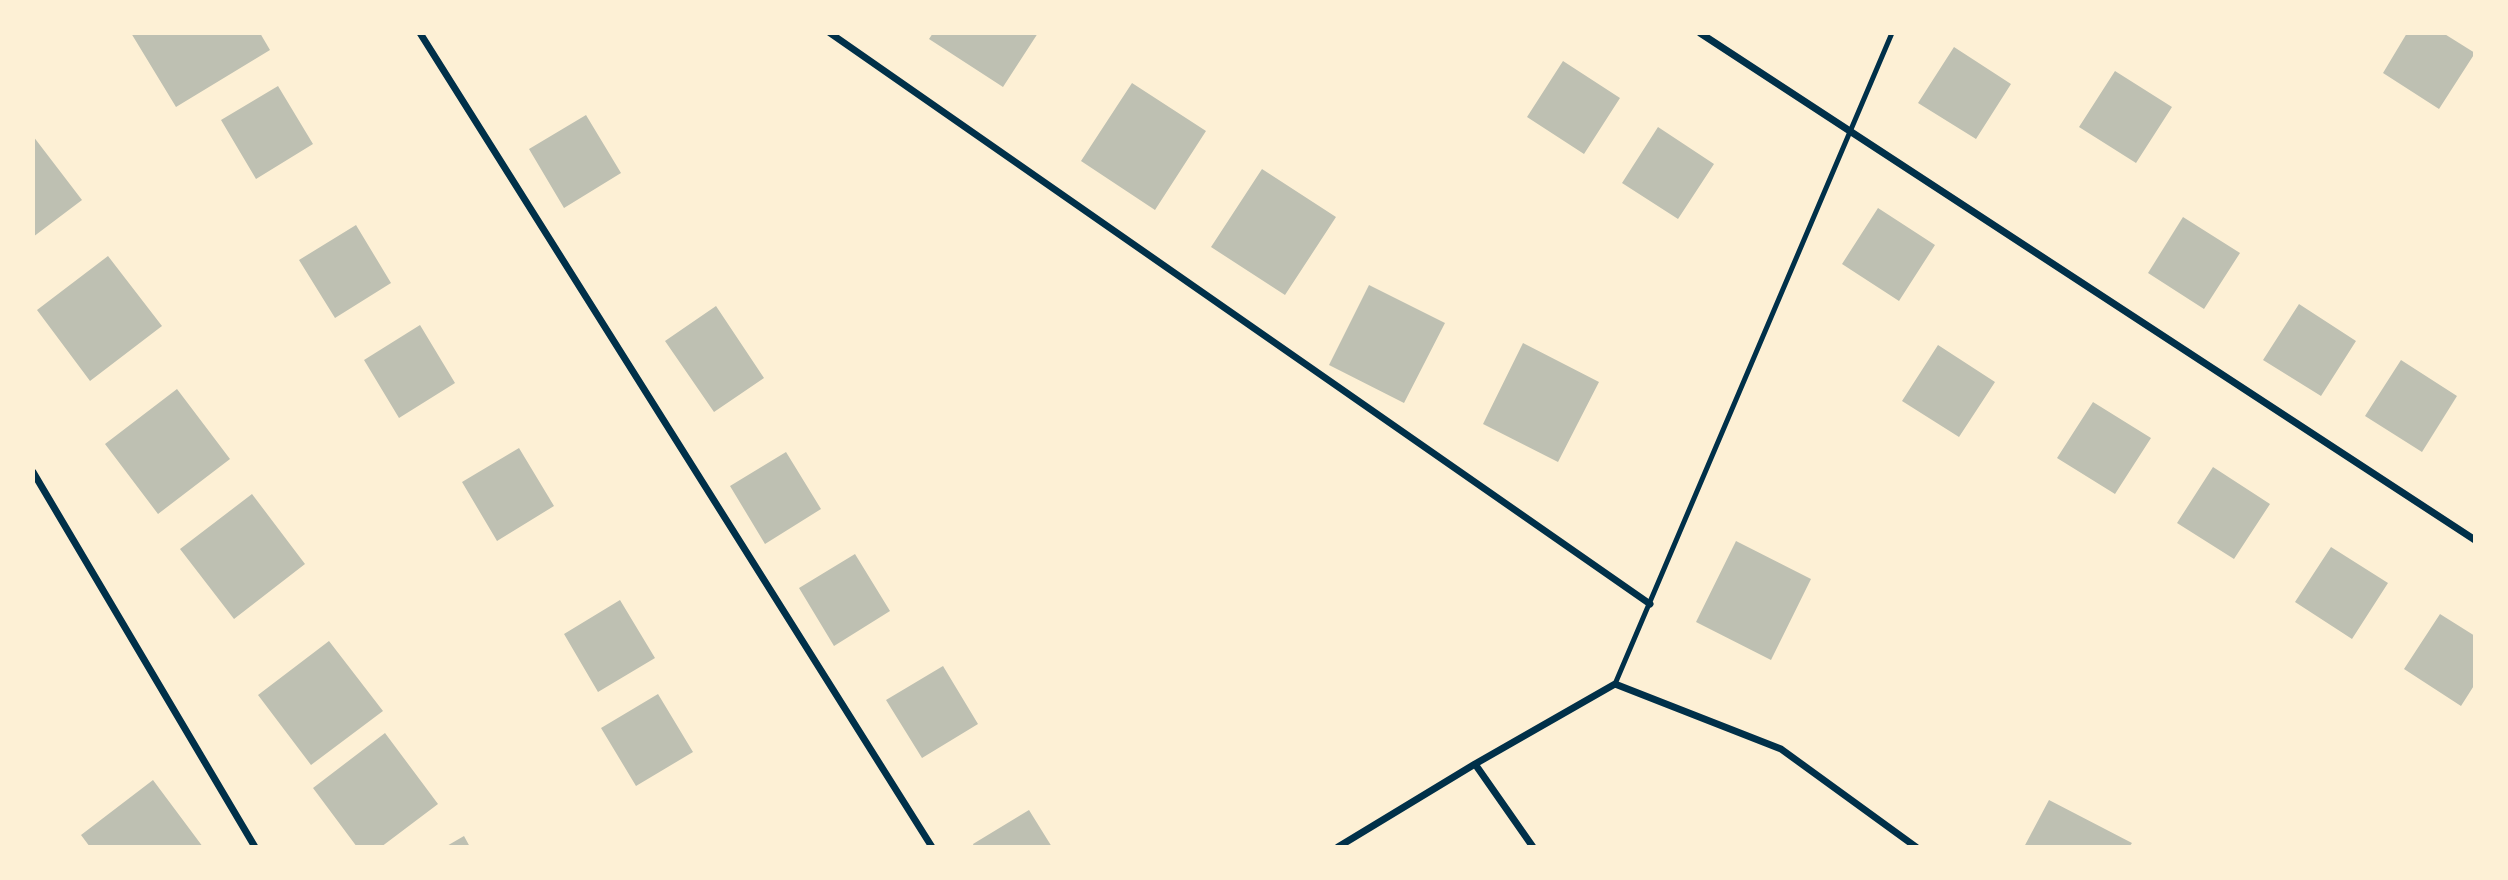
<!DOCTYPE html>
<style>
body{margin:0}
#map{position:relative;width:2508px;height:880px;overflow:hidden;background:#fdf0d5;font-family:"Sofia Sans Condensed",sans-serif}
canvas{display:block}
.frame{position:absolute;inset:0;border:35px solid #fdf0d5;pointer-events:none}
</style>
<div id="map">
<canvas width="2508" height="880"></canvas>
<div class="frame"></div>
</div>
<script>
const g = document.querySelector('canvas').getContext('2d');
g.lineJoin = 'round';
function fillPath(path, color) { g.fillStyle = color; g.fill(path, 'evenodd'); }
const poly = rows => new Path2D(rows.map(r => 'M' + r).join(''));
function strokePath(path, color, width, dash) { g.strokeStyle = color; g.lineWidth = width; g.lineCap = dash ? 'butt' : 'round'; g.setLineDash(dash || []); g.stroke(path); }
const building = poly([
 [131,33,260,33,270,50,176,107],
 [933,33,1038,33,1003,87,929,39],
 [2407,33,2443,33,2475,53,2439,109,2383,73],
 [1954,47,2011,84,1976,139,1918,103],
 [1563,61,1620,98,1584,154,1527,117],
 [2115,71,2172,107,2136,163,2079,127],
 [1132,83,1206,131,1155,210,1081,161],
 [278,86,313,144,256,179,221,120],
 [586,115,621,173,564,208,529,149],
 [1658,127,1714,164,1678,219,1622,183],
 [33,136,82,200,33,237],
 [1262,169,1336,217,1285,295,1211,247],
 [1878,208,1935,245,1899,301,1842,264],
 [2183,217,2240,253,2204,309,2148,273],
 [356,225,391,283,335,318,299,260],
 [108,256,162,326,90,381,37,310],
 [1369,285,1445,323,1404,403,1329,365],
 [2299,304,2356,341,2321,396,2263,360],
 [716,306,764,378,714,412,665,341],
 [420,325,455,383,399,418,364,360],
 [1523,343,1599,382,1558,462,1483,424],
 [1938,345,1995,382,1959,437,1902,401],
 [2401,360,2457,396,2422,452,2365,416],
 [177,389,230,459,158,514,105,444],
 [2093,402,2151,438,2115,494,2057,458],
 [519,448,554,506,497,541,462,482],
 [786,452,821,509,765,544,730,486],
 [2213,467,2270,504,2234,559,2177,523],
 [252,494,305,564,234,619,180,549],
 [1736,541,1811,579,1771,660,1696,622],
 [2331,547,2388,583,2352,639,2295,602],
 [855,554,890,611,834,646,799,588],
 [620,600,655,658,598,692,564,634],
 [2440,614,2475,636,2475,684,2461,706,2404,669],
 [329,641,383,711,311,765,258,695],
 [943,666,978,724,922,758,886,700],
 [658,694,693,752,636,786,601,728],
 [385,733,438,804,381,847,357,847,313,788],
 [153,780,203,847,90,847,81,835],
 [2049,800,2132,843,2129,847,2024,847],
 [1029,810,1052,847,974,847,973,844],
 [464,836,470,847,445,847]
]);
const service = poly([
 [1615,684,1892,33]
]);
const minor = poly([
 [420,33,932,847],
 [830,33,1650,604],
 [1700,33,2475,540],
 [33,472,255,847],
 [1475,764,1533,847],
 [1338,847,1475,764,1615,684,1781,749,1916,847]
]);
fillPath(building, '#bec0b2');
strokePath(service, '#003049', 5);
strokePath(minor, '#003049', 7);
</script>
